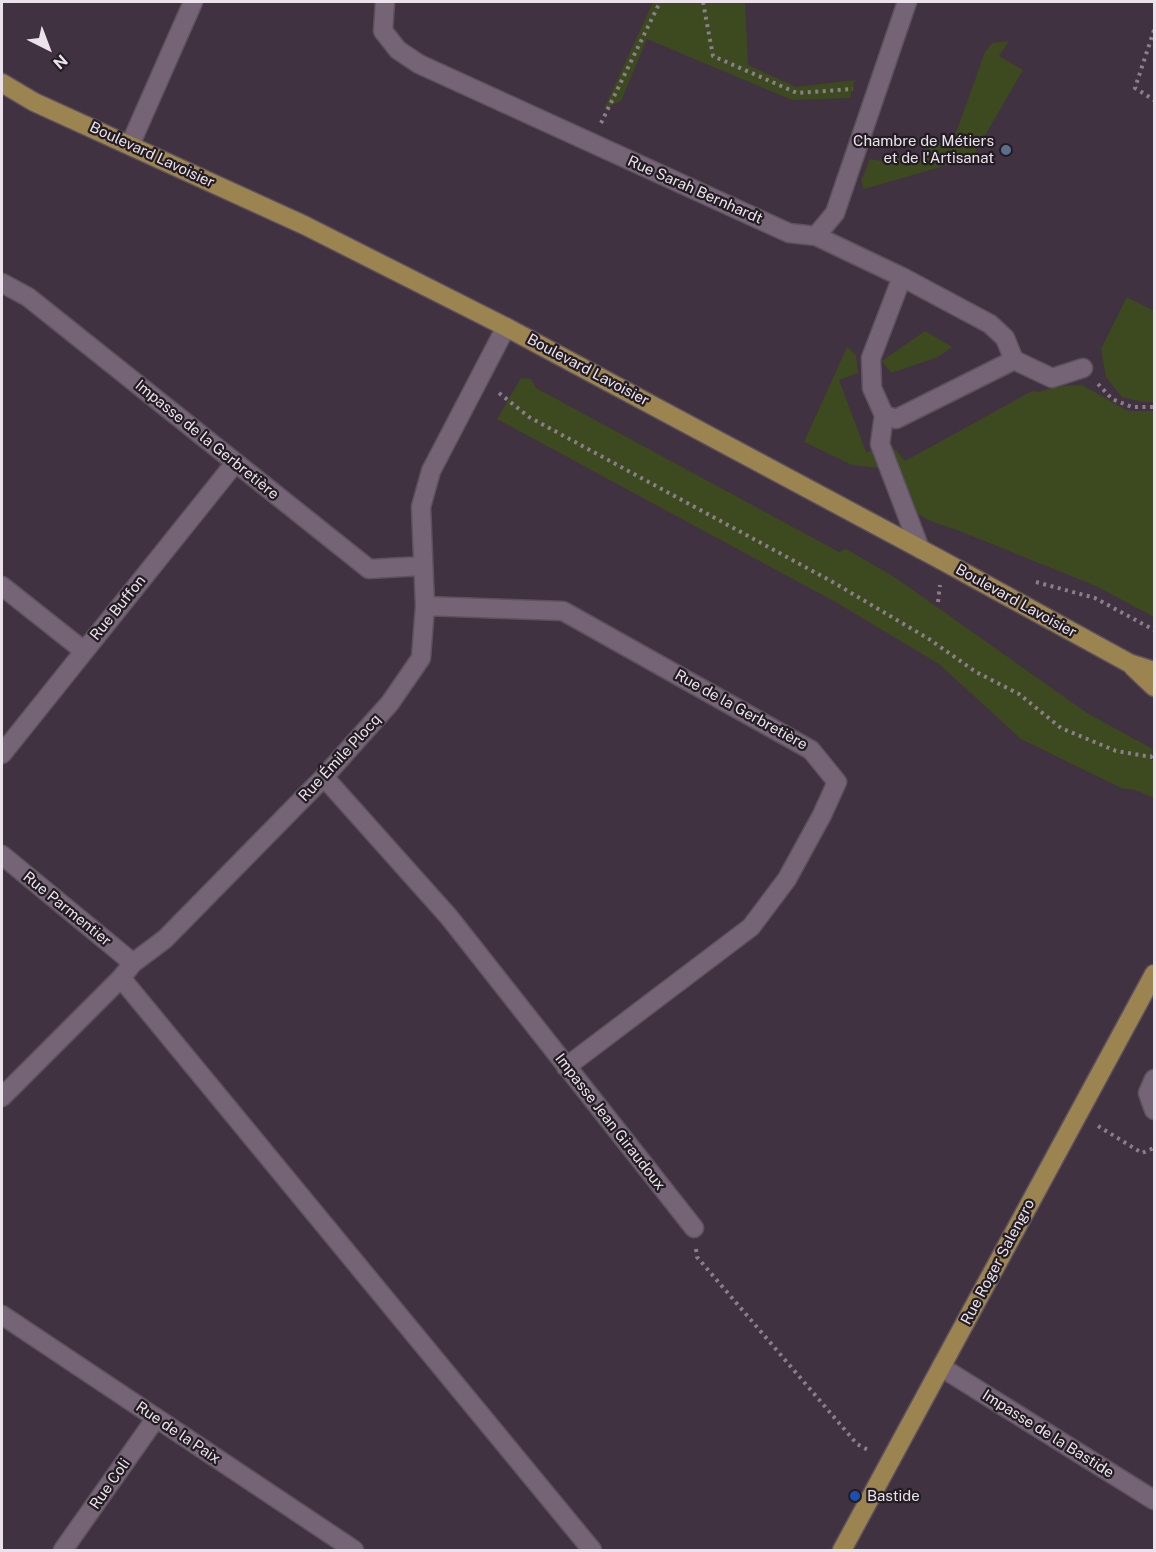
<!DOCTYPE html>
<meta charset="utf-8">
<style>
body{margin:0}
#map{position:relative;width:1156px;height:1552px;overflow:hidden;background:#403240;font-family:"Public Sans",sans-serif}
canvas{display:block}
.frame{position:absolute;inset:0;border:3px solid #ebe2eb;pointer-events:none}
.north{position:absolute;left:18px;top:18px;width:60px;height:60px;-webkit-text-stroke:4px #231c23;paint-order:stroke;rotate:138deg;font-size:16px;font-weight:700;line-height:24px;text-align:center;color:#ebe2eb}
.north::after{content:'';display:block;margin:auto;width:21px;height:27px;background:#ebe2eb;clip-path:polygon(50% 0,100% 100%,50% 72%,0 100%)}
</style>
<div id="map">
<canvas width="1156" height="1552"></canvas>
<div class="frame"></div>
<div class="north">N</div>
</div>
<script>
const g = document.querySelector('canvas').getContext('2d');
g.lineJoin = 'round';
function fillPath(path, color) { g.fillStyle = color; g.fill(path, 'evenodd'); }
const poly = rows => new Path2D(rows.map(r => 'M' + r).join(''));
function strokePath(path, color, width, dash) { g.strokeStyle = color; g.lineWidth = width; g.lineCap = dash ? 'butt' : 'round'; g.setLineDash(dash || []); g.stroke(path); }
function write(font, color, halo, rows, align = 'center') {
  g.font = font + ' "Public Sans",sans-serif'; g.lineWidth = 4.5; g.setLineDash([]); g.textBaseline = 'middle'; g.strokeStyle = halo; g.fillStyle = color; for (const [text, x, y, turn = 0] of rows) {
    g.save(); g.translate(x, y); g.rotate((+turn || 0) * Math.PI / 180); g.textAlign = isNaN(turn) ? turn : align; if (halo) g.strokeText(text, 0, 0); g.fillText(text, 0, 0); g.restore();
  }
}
const green = poly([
 [653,2,745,2,748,65,796,87,855,80,850,98,792,100,647,39,621,101,604,109],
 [1009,41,999,56,1023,70,972,158,864,189,861,181,870,159,893,163,900,153,921,159,927,144,953,141,985,52,992,43],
 [1127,297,1154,311,1154,402,1143,402,1122,397,1106,377,1101,349],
 [925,331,952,347,938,357,891,373,882,361],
 [847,347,856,355,858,373,839,380,866,452,872,451,880,468,852,465,804,442],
 [521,378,531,379,536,388,839,552,846,549,893,576,1087,713,1153,749,1151,760,1154,760,1154,798,1135,790,1121,788,1021,739,939,664,839,604,497,419],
 [1082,385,1128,411,1154,411,1154,617,1096,586,957,530,930,521,910,509,891,452,894,448,905,461,1032,391,1039,392,1057,386]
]);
const path = poly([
 [703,2,713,56,797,93,853,89],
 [1154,30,1135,88,1154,100],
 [601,123,660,2],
 [1098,384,1112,399,1132,407,1154,407],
 [499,393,529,417,831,581,929,639,976,672,1019,694,1061,728,1116,751,1151,757,1154,754],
 [1036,582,1095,598,1154,630],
 [938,602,940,585],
 [1098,1126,1142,1153,1154,1148],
 [696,1249,697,1257,857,1444,870,1451]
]);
const minor = poly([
 [385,2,383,31,398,50,419,64,789,233,816,236,835,213,907,2],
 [130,145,193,2],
 [816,236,902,277,871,358,872,388,884,415,880,444,920,549],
 [902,277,990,324,1005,338,1014,360],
 [2,283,28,297,369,569,422,566],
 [884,415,896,419,1014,360,1052,378,1083,368],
 [2,586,84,651],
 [425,606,563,611,811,750,837,782,822,815,787,879,751,927,566,1067],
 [2,754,235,463],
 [324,777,449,917,694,1228],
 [2,855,133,963],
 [121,978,592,1550],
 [1154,1079,1148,1093,1154,1110],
 [2,1097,121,978,133,963,165,939,324,777,390,703,421,658,425,606,421,507,431,471,506,327],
 [2,1315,354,1550],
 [941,1367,1154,1500],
 [63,1550,156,1418]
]);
const major = poly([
 [2,83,34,102,304,225,506,327,943,561,1129,663,1154,671],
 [1133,667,1154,687],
 [842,1550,1154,974]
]);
const markers = [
 [1006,150,6,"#5c6f8a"],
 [855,1496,6,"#1a4fb4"]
];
const poiNames = [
 ["Chambre de Métiers",994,141],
 ["et de l'Artisanat",994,158],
 ["Bastide",867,1496,"left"]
];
const streetNames = [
 ["Boulevard Lavoisier",152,155,25],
 ["Rue Sarah Bernhardt",695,190,24],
 ["Boulevard Lavoisier",588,370,28],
 ["Impasse de la Gerbretière",207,440,39],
 ["Boulevard Lavoisier",1016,601,29],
 ["Rue Buffon",118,608,-51],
 ["Rue de la Gerbretière",741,710,29],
 ["Rue Émile Plocq",340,758,-47],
 ["Rue Parmentier",67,909,39],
 ["Impasse Jean Giraudoux",610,1122,52],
 ["Rue Roger Salengro",998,1262,-62],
 ["Rue de la Paix",178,1433,34],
 ["Impasse de la Bastide",1048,1434,32],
 ["Rue Coli",110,1484,-55]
];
fillPath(green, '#3d491f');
strokePath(minor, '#5d515e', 21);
strokePath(major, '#5d515e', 21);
strokePath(path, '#8a7e8a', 4, [3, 4.5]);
strokePath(minor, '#746475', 18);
strokePath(major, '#9b8450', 18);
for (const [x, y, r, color] of markers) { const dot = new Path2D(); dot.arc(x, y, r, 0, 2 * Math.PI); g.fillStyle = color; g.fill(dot); strokePath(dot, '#231c23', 2); }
write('15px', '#ebe2eb', '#231c23', poiNames, 'right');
write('15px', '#ebe2eb', '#231c23', streetNames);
</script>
